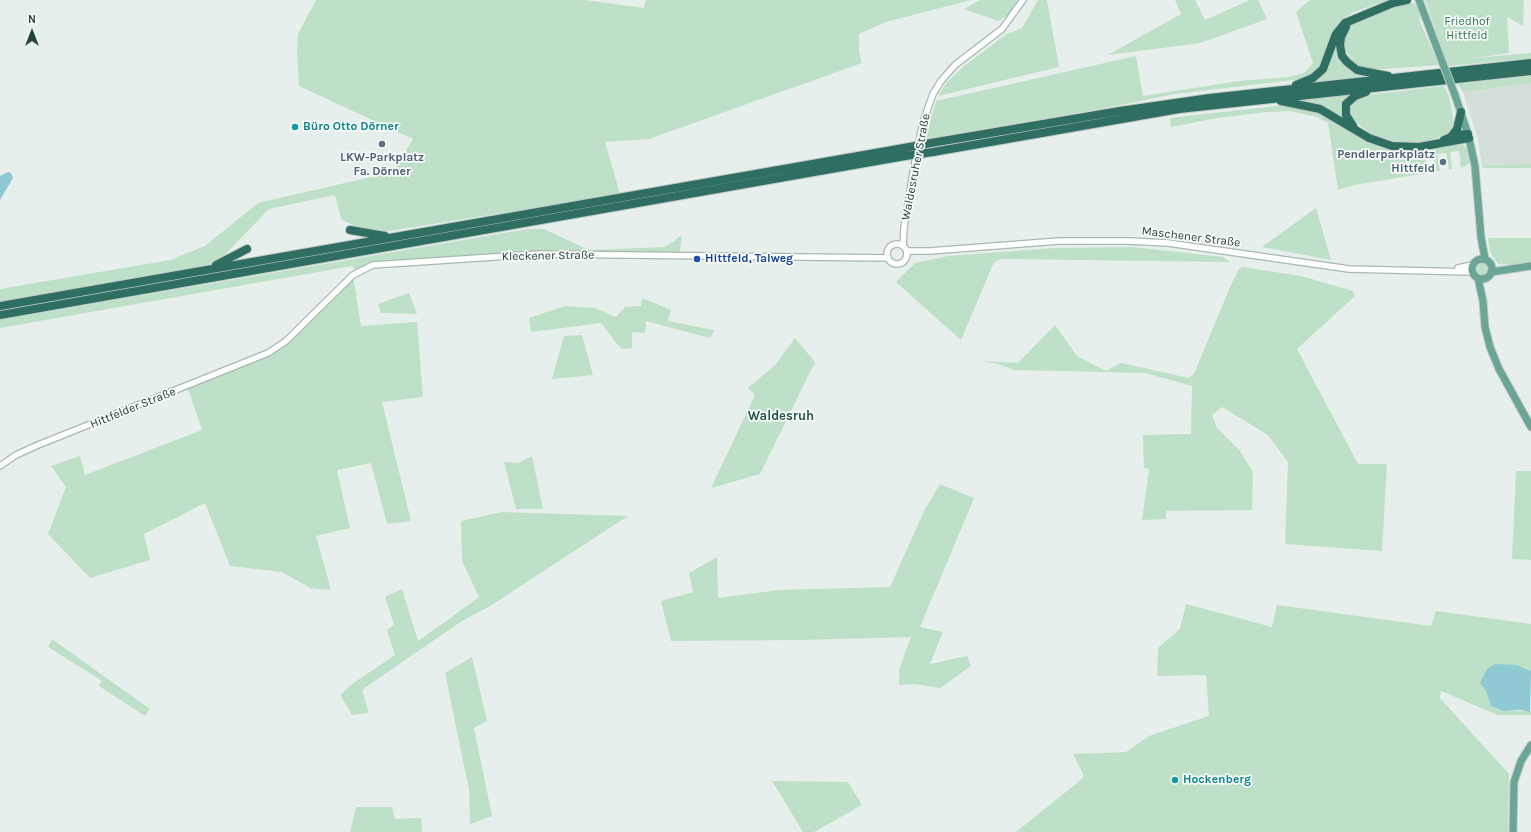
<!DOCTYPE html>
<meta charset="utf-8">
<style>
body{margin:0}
#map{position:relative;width:1531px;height:832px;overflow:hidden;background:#e6efeb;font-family:Karla,sans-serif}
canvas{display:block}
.north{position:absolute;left:12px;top:12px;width:40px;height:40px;-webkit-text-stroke:3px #f7fbf9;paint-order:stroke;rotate:0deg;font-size:11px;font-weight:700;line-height:16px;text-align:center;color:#24423a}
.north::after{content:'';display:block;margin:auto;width:14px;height:18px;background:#24423a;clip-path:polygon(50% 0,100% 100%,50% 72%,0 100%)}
</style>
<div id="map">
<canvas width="1531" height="832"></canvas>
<div class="north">N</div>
</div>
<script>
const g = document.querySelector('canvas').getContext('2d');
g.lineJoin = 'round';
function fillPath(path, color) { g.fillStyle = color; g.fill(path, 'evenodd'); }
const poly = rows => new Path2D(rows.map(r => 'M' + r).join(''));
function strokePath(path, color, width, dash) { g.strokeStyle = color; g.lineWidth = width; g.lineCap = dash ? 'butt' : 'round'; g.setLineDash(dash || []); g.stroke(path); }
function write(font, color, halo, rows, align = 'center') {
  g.font = font + ' Karla,sans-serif'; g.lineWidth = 3.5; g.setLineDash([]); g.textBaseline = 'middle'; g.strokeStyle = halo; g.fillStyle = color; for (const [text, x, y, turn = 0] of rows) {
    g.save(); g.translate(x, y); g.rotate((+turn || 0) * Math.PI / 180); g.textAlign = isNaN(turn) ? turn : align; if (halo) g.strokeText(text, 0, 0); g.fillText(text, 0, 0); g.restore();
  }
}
const built = poly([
 [1531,83,1531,164,1482,165,1478,140,1463,92]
]);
const green = poly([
 [316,0,584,0,644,8,646,0,971,0,886,22,859,34,859,52,862,63,649,139,605,142,620,194,377,233,353,225,341,219,335,195,269,209,217,263,0,302,0,289,170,260,205,246,258,203,393,172,413,139,299,86,297,51,298,34],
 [980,0,1018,0,1011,13,998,21,964,9],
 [1038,0,1047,0,1059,67,938,96,946,83,963,67,1005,35,1022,28],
 [1175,0,1195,0,1205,20,1250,0,1258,0,1267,19,1200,43,1108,55,1181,14],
 [1310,0,1388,0,1354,12,1343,19,1329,39,1322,64,1311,75,1302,79,1175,94,1106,108,925,139,936,101,1136,56,1143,96,1239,81,1289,77,1304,73,1313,63,1296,12],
 [1425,0,1524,0,1523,26,1507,17,1509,53,1473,58,1531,53,1531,58,1448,66],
 [1409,2,1415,4,1420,12,1420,22,1439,65,1372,70,1359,67,1350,60,1344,45,1345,32,1351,25],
 [1337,36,1343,59,1373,75,1309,83,1315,78],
 [1531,76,1531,83,1463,92,1458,84],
 [1444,86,1449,96,1454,123,1449,132,1441,137,1423,142,1399,143,1371,134,1355,121,1349,111,1349,106,1359,96],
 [1350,95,1348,122,1297,100],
 [1284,105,1314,110,1371,143,1398,151,1422,152,1460,144,1464,145,1468,150,1470,161,1468,165,1461,168,1459,151,1450,152,1452,169,1449,169,1446,153,1437,154,1440,171,1436,171,1434,155,1425,156,1427,173,1354,185,1338,190,1328,123,1317,117,1289,111,1267,112,1217,118,1171,127,1170,118],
 [1531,164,1531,168,1483,168,1482,165],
 [1316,208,1331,260,1262,247],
 [527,229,544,229,589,250,664,247,675,241,679,236,682,237,679,255,539,254,381,263,356,272,352,266,0,328,0,320],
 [1488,238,1531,238,1531,263,1518,265,1498,264,1490,252],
 [1132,247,1223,257,1230,262,1002,259,994,262,961,340,896,282,915,263,948,256,1054,248],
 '1475 269a7 7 0 1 1 14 0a7 7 0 1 1-14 0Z',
 [1242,267,1301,276,1353,291,1355,296,1297,349,1358,464,1387,464,1382,551,1285,544,1288,462,1268,435,1222,407,1212,415,1217,428,1240,451,1253,472,1252,510,1166,511,1166,519,1142,520,1149,469,1144,468,1143,435,1191,434,1192,386,1145,373,1015,370,998,364,979,361,1018,363,1055,325,1077,356,1106,371,1121,363,1189,378,1194,374,1230,287,1239,269],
 [353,275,361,326,417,322,423,397,382,402,411,521,387,524,371,463,337,470,350,528,316,536,331,590,310,588,282,572,230,566,205,503,144,534,150,560,90,578,48,534,66,487,51,466,80,456,85,475,202,430,187,386,274,350],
 [409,293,417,314,381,313,378,304],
 [642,298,671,310,668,321,714,330,710,338,646,321,645,333,632,332,632,348,621,349,601,323,531,332,529,318,565,306,595,308,616,317,625,307,641,306],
 [582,335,593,375,552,379,564,336],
 [795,338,815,362,760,474,711,488,755,395,748,388,775,365],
 [532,456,543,509,516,509,504,462,519,463],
 [1516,471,1531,471,1531,560,1512,559],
 [940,484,974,498,920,627,943,632,930,664,967,656,971,666,940,688,915,684,899,685,899,670,911,637,803,640,671,641,661,601,693,592,689,573,717,557,718,598,779,590,890,587,925,509],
 [501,512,628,516,490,606,462,621,376,680,362,690,369,713,352,715,340,695,352,684,395,655,387,630,394,625,385,597,402,589,418,641,449,619,479,597,462,561,461,521],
 [1186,604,1272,627,1277,605,1431,626,1436,611,1531,624,1531,671,1524,668,1480,683,1486,691,1491,706,1503,711,1531,711,1531,715,1498,715,1441,691,1440,698,1509,774,1508,832,1016,832,1083,778,1083,774,1073,754,1126,752,1149,736,1209,716,1206,675,1157,676,1158,648,1180,629],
 [52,639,150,709,145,716,99,686,102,681,48,647],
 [472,657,487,721,474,728,492,816,470,824,469,790,445,673],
 [772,781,848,782,862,805,814,832,803,832],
 [356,807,392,807,395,819,421,818,422,832,350,832]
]);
const water = poly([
 [8,172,11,173,13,178,0,200,0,176],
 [1495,664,1516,665,1531,671,1530,712,1521,710,1503,711,1491,706,1486,691,1480,683,1487,669]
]);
const minor = poly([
 '887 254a10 10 0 1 1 20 0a10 10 0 1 1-20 0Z',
 [903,246,904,228,915,161,923,122,933,94,941,81,955,65,1002,29,1023,0],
 [907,251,930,251,1059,241,1128,241,1168,243,1349,269,1472,272],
 [1458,268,1472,265],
 [0,466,16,455,38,445,268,353,286,341,353,275,373,265,539,254,888,258]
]);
const major = poly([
 [1419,0,1443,64],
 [1455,95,1468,134,1475,166,1481,237,1485,259],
 '1472 269a10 10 0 1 1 20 0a10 10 0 1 1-20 0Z',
 [1491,272,1531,266],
 [1478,278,1483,301,1485,327,1490,347,1499,369,1531,427],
 [1513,832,1514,782,1521,761,1531,745]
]);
const highway = poly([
 [1346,27,1341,37,1340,45,1342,56,1347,62,1357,70,1388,76],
 [1296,85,1313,78,1323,69,1336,34,1345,23,1393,3,1407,0],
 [1281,101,1320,109,1369,138,1392,146,1419,147,1469,138],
 [1353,126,1346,115,1346,104,1355,96,1366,92],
 [1451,137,1457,129,1461,112],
 [1444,140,1456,135,1468,134],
 [931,143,1120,111,1210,98,1531,63],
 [933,152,1179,109,1531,71],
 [350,230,385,236],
 [216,265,247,249],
 [0,306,904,148],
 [0,315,905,156]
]);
const majorBridge = poly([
 [1443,64,1455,95]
]);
const highwayBridge = poly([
 [904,148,931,143],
 [905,156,933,152]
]);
const markers = [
 [295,127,4,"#0f9aa8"],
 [382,144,4,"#5c6f8a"],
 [1443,162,4,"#5c6f8a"],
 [697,259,4,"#1a4fb4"],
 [1175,780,4,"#0f9aa8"]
];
const parkNames = [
 ["Friedhof",1467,22],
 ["Hittfeld",1467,36]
];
const cultureNames = [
 ["Büro Otto Dörner",303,127],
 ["Hockenberg",1183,780]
];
const serviceNames = [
 ["Pendlerparkplatz",1435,155],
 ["Hittfeld",1435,169],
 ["LKW-Parkplatz",382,158,"center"],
 ["Fa. Dörner",382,172,"center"]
];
const streetNames = [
 ["Waldesruher Straße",916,167,-79],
 ["Maschener Straße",1191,237,7],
 ["Kleckener Straße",548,256,-1],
 ["Hittfelder Straße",133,408,-22]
];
const transitNames = [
 ["Hittfeld, Talweg",705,259]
];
const neighbourhoodNames = [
 ["Waldesruh",781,416]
];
fillPath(built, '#d4dfda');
fillPath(green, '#bfe0c8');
fillPath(water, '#8ec9d4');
strokePath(minor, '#a8b8b2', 8);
strokePath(major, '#c2cac8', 9);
strokePath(highway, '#c2cac8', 10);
strokePath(minor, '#fff', 5.5);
strokePath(major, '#6aa596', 7);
strokePath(highway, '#2f6f62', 8);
strokePath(majorBridge, '#c2cac8', 9, []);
strokePath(highwayBridge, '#c2cac8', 10, []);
strokePath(majorBridge, '#6aa596', 7);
strokePath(highwayBridge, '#2f6f62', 8);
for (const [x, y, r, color] of markers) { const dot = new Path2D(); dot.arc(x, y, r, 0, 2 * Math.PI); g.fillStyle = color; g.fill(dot); strokePath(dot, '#f7fbf9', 1.5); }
write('12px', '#2d7a4b', '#f7fbf9', parkNames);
write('bold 12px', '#0d838f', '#f7fbf9', cultureNames, 'left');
write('bold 12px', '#4e5e75', '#f7fbf9', serviceNames, 'right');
write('12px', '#24423a', '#f7fbf9', streetNames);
write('bold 12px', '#164399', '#f7fbf9', transitNames, 'left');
write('bold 13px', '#1f5548', '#f7fbf9', neighbourhoodNames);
</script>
